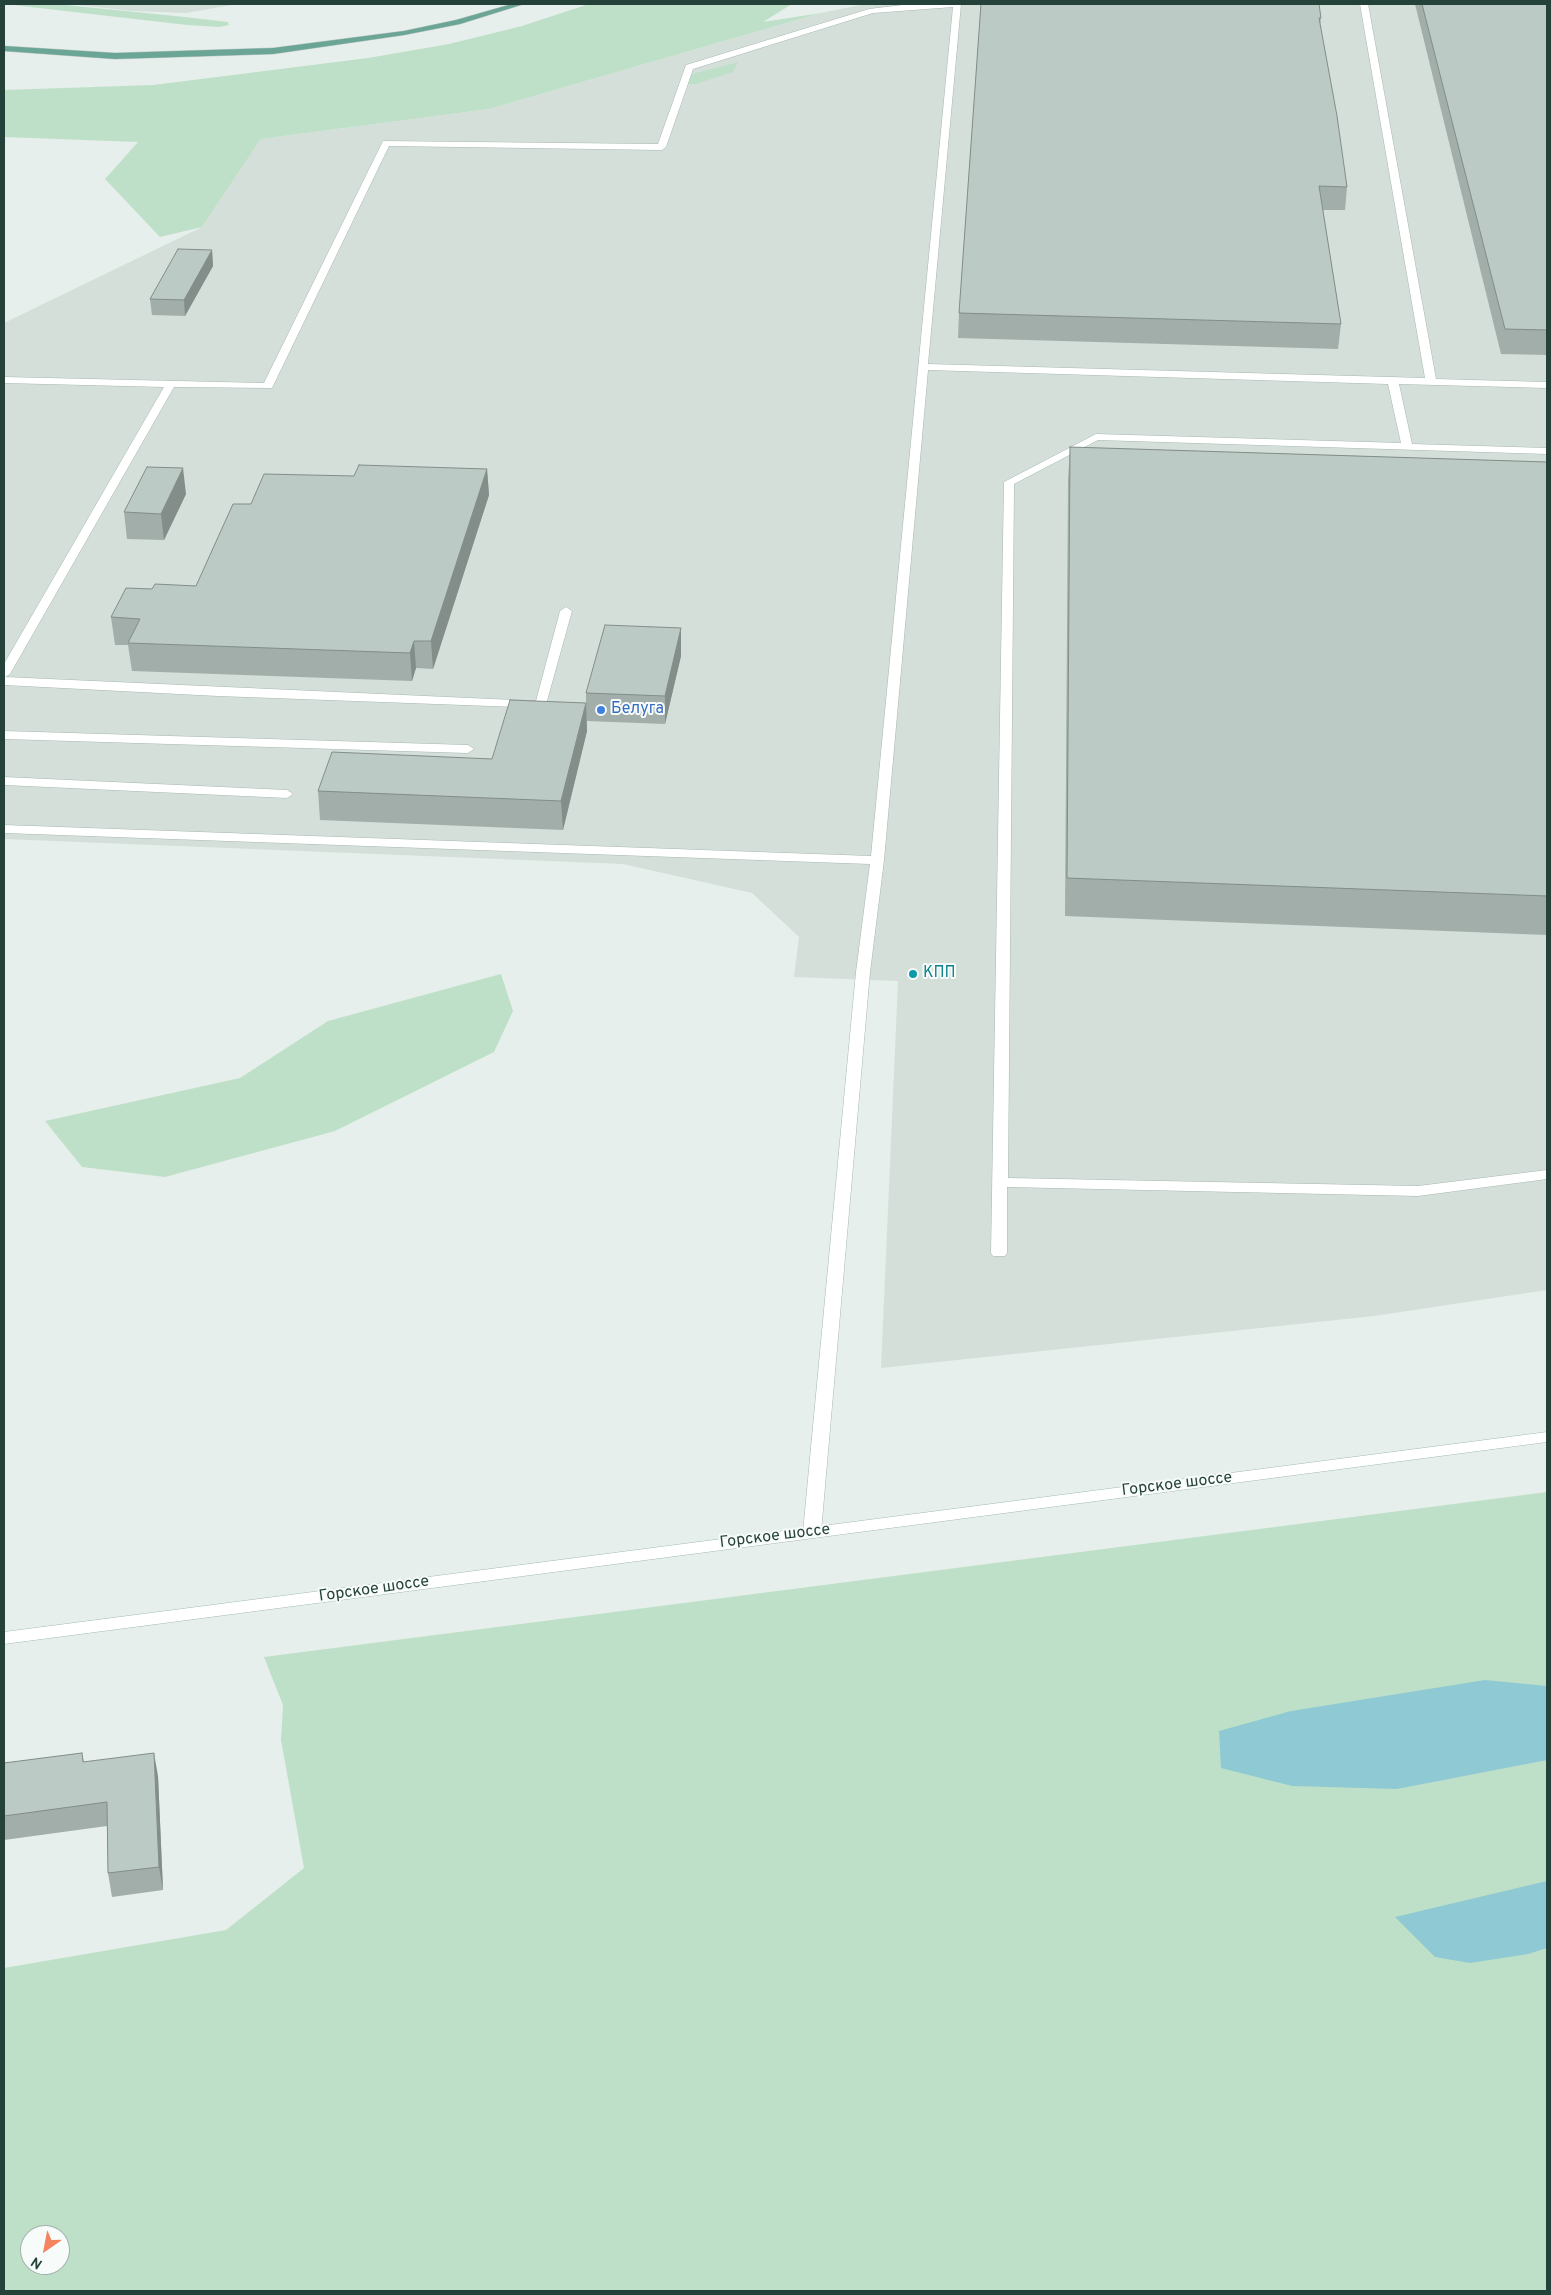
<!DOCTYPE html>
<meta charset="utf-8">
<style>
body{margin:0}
#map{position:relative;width:1551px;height:2295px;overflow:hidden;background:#e6efeb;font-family:Overpass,sans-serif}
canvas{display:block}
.frame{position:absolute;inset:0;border:5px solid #24423a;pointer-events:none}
.north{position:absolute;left:20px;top:2225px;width:50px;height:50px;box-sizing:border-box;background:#f7fbf9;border:1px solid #a3b1ad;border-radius:50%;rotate:213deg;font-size:14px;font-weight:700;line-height:20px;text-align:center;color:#24423a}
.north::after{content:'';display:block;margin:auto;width:18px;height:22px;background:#f4845f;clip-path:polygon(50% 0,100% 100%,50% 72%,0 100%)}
</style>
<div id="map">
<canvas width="1551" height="2295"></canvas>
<div class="frame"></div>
<div class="north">N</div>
</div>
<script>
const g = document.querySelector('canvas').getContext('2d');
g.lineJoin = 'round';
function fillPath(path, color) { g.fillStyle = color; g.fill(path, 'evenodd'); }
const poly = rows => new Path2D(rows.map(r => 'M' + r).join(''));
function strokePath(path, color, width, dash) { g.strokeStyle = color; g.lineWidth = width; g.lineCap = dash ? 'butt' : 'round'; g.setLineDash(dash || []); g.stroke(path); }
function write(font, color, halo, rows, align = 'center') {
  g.font = font + ' Overpass,sans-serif'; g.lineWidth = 4; g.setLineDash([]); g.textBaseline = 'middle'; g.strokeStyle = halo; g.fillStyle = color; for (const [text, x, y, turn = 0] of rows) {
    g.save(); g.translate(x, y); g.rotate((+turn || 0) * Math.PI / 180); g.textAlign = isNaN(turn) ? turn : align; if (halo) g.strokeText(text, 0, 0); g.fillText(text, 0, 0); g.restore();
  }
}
const built = poly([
 [70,4,237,4,186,13,132,11],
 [865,4,1547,4,1547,1290,1374,1316,881,1368,898,981,794,977,799,937,752,893,623,864,4,839,4,323,202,227,261,139,489,109,821,13]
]);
const green = poly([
 [4,4,56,4,185,17,228,22,229,25,219,27,187,25],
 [589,4,792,4,763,22,821,13,489,109,261,139,202,227,160,237,105,179,138,142,4,137,4,90,153,85,368,58,449,44,522,26],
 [738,62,733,72,696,84,687,84,692,74],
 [501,974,513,1011,494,1052,335,1131,165,1177,82,1167,45,1121,240,1078,328,1021],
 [1547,1492,1547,2291,4,2291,4,1968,226,1930,304,1868,281,1740,283,1705,264,1657],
 [30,2235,60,2235,60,2265,30,2265]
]);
const water = poly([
 [1485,1680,1547,1686,1547,1760,1397,1789,1292,1786,1221,1768,1219,1731,1291,1711],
 [1547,1881,1547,1948,1528,1954,1470,1963,1435,1957,1395,1917]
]);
const lane = poly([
 [911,4,961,4,928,364,1425,378,1360,4,1368,4,1436,379,1547,382,1547,388,1399,384,1412,444,1547,448,1547,454,1098,440,1014,484,1008,1178,1418,1186,1547,1170,1547,1179,1418,1196,1007,1187,1007,1253,1005,1256,993,1256,991,1253,1004,482,1096,434,1401,443,1388,384,928,370,884,860,870,972,821,1532,818,1536,812,1538,806,1536,803,1532,856,972,870,864,4,833,4,825,871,856,953,7,873,13,693,69,666,147,662,150,389,146,272,388,174,387,10,674,5,677,536,701,560,611,566,607,572,611,545,708,218,696,4,685,4,664,164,387,4,383,4,377,264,383,383,141,658,144,686,65,869,9,911,4],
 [4,731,468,745,474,749,468,753,4,739,4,731],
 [4,777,287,790,293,794,287,798,4,785,4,777]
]);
const secondary = poly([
 [1547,1432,1547,1442,4,1644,4,1632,1547,1432]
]);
const primary = poly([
 [512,4,524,4,460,24,404,35,273,54,115,59,4,51,4,46,115,53,273,48,404,31,456,20,512,4]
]);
const wall = poly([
 [981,4,1321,18,1320,25,1347,187,1345,210,1323,210,1341,324,1338,349,958,338,959,313],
 [1415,4,1547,4,1547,355,1501,354],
 [212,250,213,266,185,316,152,315,150,299],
 [1070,447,1547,462,1547,935,1065,916,1068,481],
 [487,469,489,495,433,669,416,668,412,681,132,671,128,645,115,645,111,617,152,589,196,586,251,504,354,476],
 [186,494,164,540,127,539,124,512],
 [681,656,665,724,587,721,587,731,563,830,320,820,318,791,492,759,586,703,586,693],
 [82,1753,84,1762,158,1776,163,1890,112,1897,108,1873,107,1826,4,1840,4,1763]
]);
const shadedWall = poly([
 [212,250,213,266,185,316,184,300],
 [183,468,186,494,164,540,161,514],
 [487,469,489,495,433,669,431,641],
 [681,628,681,656,665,724,665,696],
 [414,641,416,668,412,681,410,653],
 [586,703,587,731,563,830,561,801],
 [154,1753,158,1776,163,1890,159,1867]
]);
const building = poly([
 [981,4,1319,4,1321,18,1319,18,1337,116,1347,187,1319,186,1341,324,959,313,981,4],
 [1422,4,1547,4,1547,330,1505,329,1422,4],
 [178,249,212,250,184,300,150,299,178,249],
 [1070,447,1547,462,1547,896,1067,878,1070,447],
 [359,465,487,469,431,641,414,641,410,653,128,643,140,619,111,617,126,588,152,589,155,584,196,586,233,504,251,504,264,474,354,476,359,465],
 [147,467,183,468,161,514,124,512,147,467],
 [605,625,681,628,665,696,586,693,605,625],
 [510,700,586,703,561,801,318,791,332,752,492,759,510,700],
 [82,1753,83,1762,154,1753,159,1867,108,1873,107,1802,4,1816,4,1763,82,1753]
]);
const markers = [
 [601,710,5,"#3f7fe0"],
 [913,974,5,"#0f9aa8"]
];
const shopNames = [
 ["Белуга",611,710]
];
const cultureNames = [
 ["КПП",923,974]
];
const streetNames = [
 ["Горское шоссе",1177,1485,-7],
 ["Горское шоссе",775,1537,-7],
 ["Горское шоссе",374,1590,-8]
];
fillPath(built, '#d4dfda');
fillPath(green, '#bfe0c8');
fillPath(water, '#8ec9d4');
strokePath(lane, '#a8b8b2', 1);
strokePath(secondary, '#a4bbb3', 1);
strokePath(primary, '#c2cac8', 1);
fillPath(lane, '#fff');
fillPath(secondary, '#fff');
fillPath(primary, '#6aa596');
fillPath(wall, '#a1aea9');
fillPath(shadedWall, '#838d89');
fillPath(building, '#bbcac4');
strokePath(building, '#838d89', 1);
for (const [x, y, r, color] of markers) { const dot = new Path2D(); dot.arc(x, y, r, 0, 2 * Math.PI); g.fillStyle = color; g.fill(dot); strokePath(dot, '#f7fbf9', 2); }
write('16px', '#366cbe', '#f7fbf9', shopNames, 'left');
write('16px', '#0d838f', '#f7fbf9', cultureNames, 'left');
write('16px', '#24423a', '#f7fbf9', streetNames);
</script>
